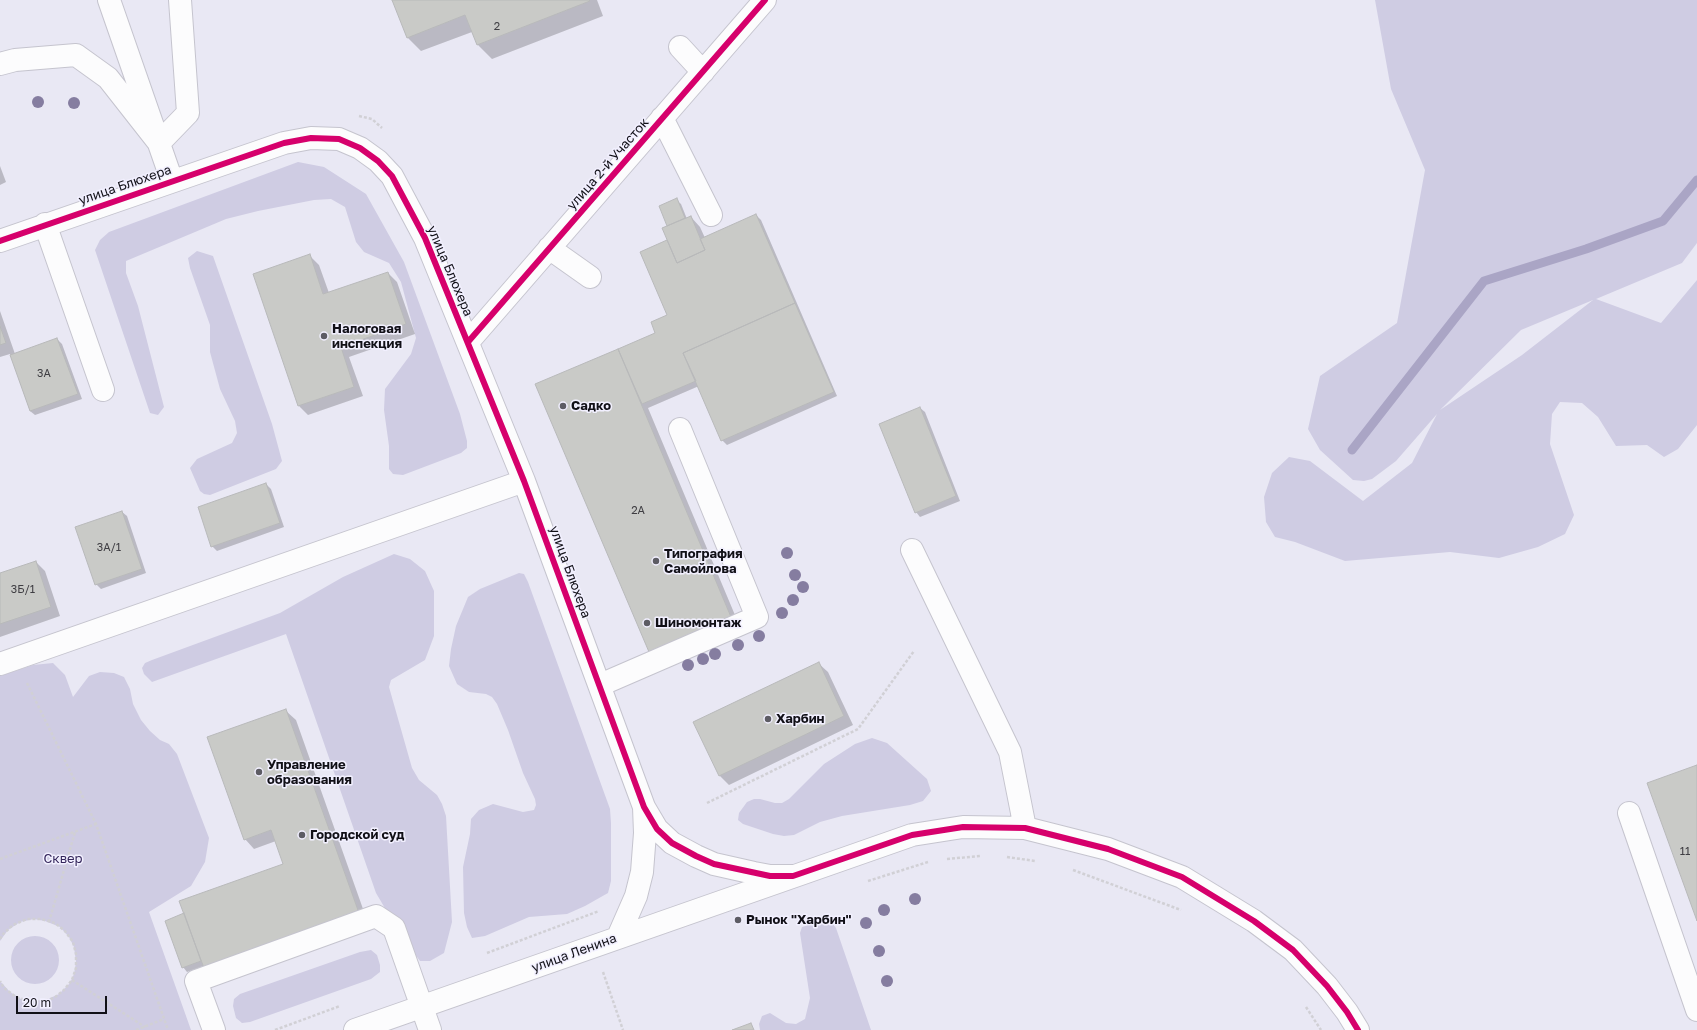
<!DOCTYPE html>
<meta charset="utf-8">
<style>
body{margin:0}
#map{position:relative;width:1697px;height:1030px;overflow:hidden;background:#e9e8f4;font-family:"Golos Text",sans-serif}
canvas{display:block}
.scale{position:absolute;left:16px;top:996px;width:91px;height:18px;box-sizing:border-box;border:2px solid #111017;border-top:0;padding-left:5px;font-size:12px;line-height:14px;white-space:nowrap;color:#111017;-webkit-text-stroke:3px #f2f0ff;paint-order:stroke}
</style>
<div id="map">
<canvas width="1697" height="1030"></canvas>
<div class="scale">20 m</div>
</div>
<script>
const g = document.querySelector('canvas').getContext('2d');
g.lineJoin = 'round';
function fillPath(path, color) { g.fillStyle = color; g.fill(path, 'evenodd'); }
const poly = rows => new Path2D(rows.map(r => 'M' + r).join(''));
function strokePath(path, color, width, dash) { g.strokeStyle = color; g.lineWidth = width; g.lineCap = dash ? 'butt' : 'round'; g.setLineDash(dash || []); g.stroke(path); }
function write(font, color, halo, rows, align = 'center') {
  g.font = font + ' "Golos Text",sans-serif'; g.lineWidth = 3; g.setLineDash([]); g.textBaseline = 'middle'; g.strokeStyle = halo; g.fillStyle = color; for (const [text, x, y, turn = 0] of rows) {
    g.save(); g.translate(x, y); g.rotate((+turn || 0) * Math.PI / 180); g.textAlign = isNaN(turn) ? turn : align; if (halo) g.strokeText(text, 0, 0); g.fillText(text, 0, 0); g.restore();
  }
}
const green = poly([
 [1375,0,1697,0,1697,243,1682,263,1596,299,1661,323,1697,280,1697,425,1678,449,1664,457,1647,445,1616,446,1598,417,1582,403,1560,402,1552,414,1550,444,1574,515,1565,534,1538,547,1499,558,1450,552,1345,561,1295,542,1275,537,1266,522,1264,497,1272,473,1289,457,1310,461,1363,501,1412,463,1437,414,1396,461,1372,479,1364,481,1353,480,1320,450,1308,429,1320,376,1397,323,1425,170,1391,89],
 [1593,300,1522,355,1440,410,1521,330],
 [298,162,324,167,366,194,404,262,460,414,467,441,467,448,461,453,403,475,393,474,389,469,389,446,384,410,385,389,411,354,416,338,401,282,389,263,364,252,356,242,345,207,331,199,314,200,258,211,226,219,126,261,126,273,138,306,164,407,158,415,150,413,95,250,100,240,109,232],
 [197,251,213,256,272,424,282,461,276,469,210,495,204,494,200,491,190,468,197,459,232,443,237,433,235,421,220,389,210,352,210,325,190,268,188,258],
 [394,554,410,559,425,571,434,591,434,636,425,660,391,680,389,687,412,768,419,780,437,795,442,804,446,816,452,922,444,953,430,961,420,961,402,937,376,893,286,634,152,682,144,674,142,668,145,663,152,660,280,613,343,577],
 [519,573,524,574,528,582,610,809,611,823,611,881,608,893,585,906,567,914,529,917,485,936,472,938,467,927,464,913,463,867,470,834,471,819,479,810,493,804,523,812,534,810,536,805,535,799,523,773,508,730,497,704,492,697,486,694,469,692,457,684,449,666,451,649,456,626,468,597,480,589],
 [53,663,65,675,73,697,89,676,100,672,114,673,124,677,130,689,133,704,141,720,150,731,160,740,169,744,177,754,209,838,205,862,191,886,149,912,191,1030,0,1030,0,981,10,992,21,999,34,1001,48,999,59,994,70,983,74,974,76,962,74,947,69,937,60,927,45,921,34,919,20,922,8,930,0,941,0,676,33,665],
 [872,738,887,743,927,779,931,791,923,801,910,805,842,816,820,822,794,835,784,836,773,834,743,824,738,820,739,813,747,802,754,799,760,799,775,803,782,803,789,799,824,764,855,744],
 [823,921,832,923,836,928,871,1030,760,1030,759,1024,762,1016,770,1013,786,1023,796,1024,805,1019,810,998,800,933,802,927],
 '11 960a24 24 0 1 1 48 0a24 24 0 1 1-48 0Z',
 [371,950,377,955,380,965,380,972,371,979,250,1022,242,1023,236,1018,233,1006,234,999,240,994,360,952]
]);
const shadow = poly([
 [393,0,597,0,603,16,492,59,478,45,472,32,421,51,407,37],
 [0,166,6,182,0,185],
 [676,200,681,204,687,219,691,217,700,227,705,238,756,215,761,220,837,396,727,445,722,440,699,386,648,408,740,627,659,661,618,351,621,354,657,334,668,316,667,242,670,245,668,225],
 [309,255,319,265,329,293,388,273,397,282,415,334,349,357,363,396,308,415,299,406],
 [0,311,15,354,57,339,62,344,82,399,35,415,30,411,10,354,0,357],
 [920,408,925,412,960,501,920,517,916,512],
 [266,484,271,489,284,527,217,551,212,546],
 [122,512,127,516,146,573,101,589,96,584],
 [36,562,45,571,60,616,0,637,0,574],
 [818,663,828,672,853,725,729,785,719,775],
 [286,711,296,720,368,923,204,966,187,972,183,967,185,914,284,864,276,841,254,849,245,839]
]);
const stream = poly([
 [1352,450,1484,281,1586,249,1663,221,1697,180]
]);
const building = poly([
 [392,0,589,0,590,1,477,45,465,15,407,38,392,0],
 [677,198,685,218,667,226,659,206,677,198],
 [756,214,795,303,683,353,696,381,642,404,618,349,655,333,651,322,667,315,640,252,667,240,677,263,705,250,700,239,756,214],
 [691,216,705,250,677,263,662,228,691,216],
 [310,254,323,294,388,272,406,324,341,347,354,387,298,406,253,274,310,254],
 [795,303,834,392,721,441,683,353,795,303],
 [0,326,6,343,0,345,0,326],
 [57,338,78,394,30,411,10,355,57,338],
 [618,349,731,617,649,652,535,384,618,349],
 [920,407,956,496,915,513,879,424,920,407],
 [266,483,280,523,211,547,198,507,266,483],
 [122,511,142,569,95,585,75,527,122,511],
 [36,561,51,607,0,624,0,573,36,561],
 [819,662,844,716,719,776,693,722,819,662],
 [286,709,359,913,204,968,179,901,283,864,271,830,244,840,207,737,286,709],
 [1697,765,1697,921,1647,783,1697,765],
 [184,913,201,961,182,968,165,921,184,913],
 [751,1023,754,1030,732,1030,751,1023]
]);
const path = poly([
 [359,116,372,119,382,128],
 [27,683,96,824,168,1030],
 [707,803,858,729,914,651],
 [1007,857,1035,861],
 [0,859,96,824],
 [947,859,980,856],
 [1073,870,1181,910],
 [868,881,928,862],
 [49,922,75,832],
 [0,939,2,935,13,925,27,919,41,919,55,923,65,931,73,942,76,954,76,968,72,980,64,990,54,998,41,1002,28,1001,16,997,4,988,0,981],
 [487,953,599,911],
 [603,972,623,1030],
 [72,980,145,1027],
 [1306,1007,1321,1030],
 [136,1030,164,1019],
 [275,1030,340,1006]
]);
const minor = poly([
 [109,0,172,181],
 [680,47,703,72],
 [0,64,15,60,76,55,108,78,159,143,188,113,180,0],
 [662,118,711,215],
 [45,224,103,390],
 [0,241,284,143,311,138,339,139,360,148,378,161,392,176,425,238,524,481,644,807,657,829,672,843,696,856,714,864,754,873,770,876,793,876],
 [549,248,590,277],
 [468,342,765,0],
 [912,550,1010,752,1025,828],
 [0,664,524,481],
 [600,685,757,617,680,429],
 [1629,813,1697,1010],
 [618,937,636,896,642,872,645,833,644,807],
 [214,1030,196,981,376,916,394,928,430,1030],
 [355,1030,912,835,963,827,1025,828,1108,849,1182,877,1254,921,1293,950,1327,986,1347,1012,1358,1030]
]);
const cycleway = poly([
 [0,241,284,143,311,138,339,139,360,148,378,161,392,176,425,238,524,481,644,807,657,829,672,843,696,856,714,864,770,876,793,876,912,835,963,827,1025,828,1108,849,1182,877,1254,921,1293,950,1327,986,1347,1012,1358,1030],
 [468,342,765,0]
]);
const trees = [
 [38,102],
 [74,103],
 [787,553],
 [795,575],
 [803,587],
 [793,600],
 [782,613],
 [759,636],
 [738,645],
 [715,654],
 [703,659],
 [688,665],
 [915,899],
 [884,910],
 [866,923],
 [879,951],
 [887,981]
];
const markers = [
 [324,336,4,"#5d5c64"],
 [563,406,4,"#5d5c64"],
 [656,561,4,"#5d5c64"],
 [647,623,4,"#5d5c64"],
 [768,719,4,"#5d5c64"],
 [259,772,4,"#5d5c64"],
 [302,835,4,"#5d5c64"],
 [738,920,4,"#5d5c64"]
];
const numberNames = [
 ["2",497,27],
 ["3А",44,374],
 ["2А",638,511],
 ["3А/1",109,548],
 ["3Б/1",23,590],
 ["11",1685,852]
];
const streetNames = [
 ["улица 2-й Участок",608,164,-49],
 ["улица Блюхера",125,185,-19],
 ["улица Блюхера",450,271,67],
 ["улица Блюхера",570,572,70],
 ["улица Ленина",574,953,-20]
];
const poiNames = [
 ["Налоговая",332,329],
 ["инспекция",332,344],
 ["Садко",571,406],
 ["Типография",664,554],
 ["Самойлова",664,569],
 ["Шиномонтаж",655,623],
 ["Харбин",776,719],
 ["Управление",267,765],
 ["образования",267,780],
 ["Городской суд",310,835],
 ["Рынок \"Харбин\"",746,920]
];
const parkNames = [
 ["Сквер",63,859]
];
fillPath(green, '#cfcce3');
fillPath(shadow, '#0003');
strokePath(stream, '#aaa5c5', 9);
fillPath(building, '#c9cac7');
strokePath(building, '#b8b9ba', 1);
strokePath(minor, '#c5c4ce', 24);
strokePath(path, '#d1d0d5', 2.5, [3, 2]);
strokePath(minor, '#fcfcfd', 22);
strokePath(cycleway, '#d6006c', 6);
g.fillStyle = '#857da0';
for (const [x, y] of trees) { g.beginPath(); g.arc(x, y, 6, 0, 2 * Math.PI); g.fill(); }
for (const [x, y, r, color] of markers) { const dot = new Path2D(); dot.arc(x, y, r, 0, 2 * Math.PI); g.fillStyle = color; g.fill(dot); strokePath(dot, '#f2f0ff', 1.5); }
write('11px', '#3f3e43', null, numberNames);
write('13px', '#111017', '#f2f0ff', streetNames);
write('bold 13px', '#111017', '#f2f0ff', poiNames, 'left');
write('13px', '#34265b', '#f2f0ff', parkNames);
</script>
